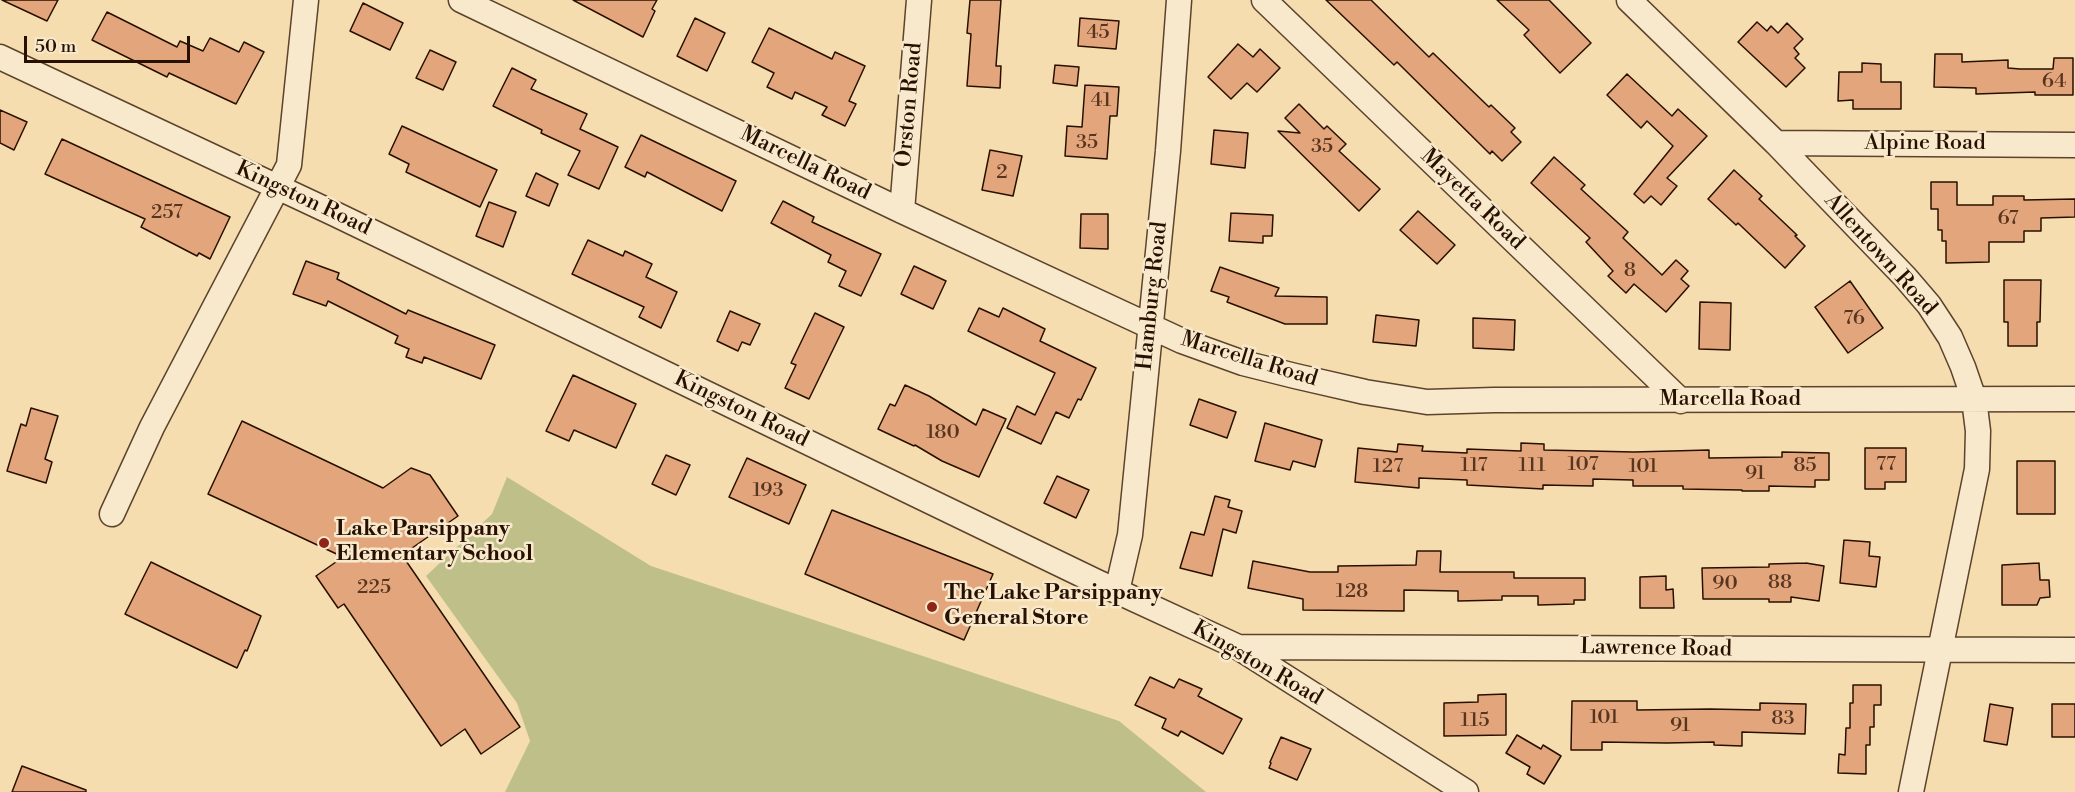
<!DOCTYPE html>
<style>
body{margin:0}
#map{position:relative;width:2075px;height:792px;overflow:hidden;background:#f5ddb0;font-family:"Libre Bodoni",serif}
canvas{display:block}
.scale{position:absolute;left:24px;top:36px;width:166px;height:27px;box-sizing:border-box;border:3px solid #281000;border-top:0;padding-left:8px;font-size:18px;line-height:21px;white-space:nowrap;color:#281000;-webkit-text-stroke:4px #f8e9cc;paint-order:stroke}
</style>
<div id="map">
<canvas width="2075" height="792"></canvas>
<div class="scale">50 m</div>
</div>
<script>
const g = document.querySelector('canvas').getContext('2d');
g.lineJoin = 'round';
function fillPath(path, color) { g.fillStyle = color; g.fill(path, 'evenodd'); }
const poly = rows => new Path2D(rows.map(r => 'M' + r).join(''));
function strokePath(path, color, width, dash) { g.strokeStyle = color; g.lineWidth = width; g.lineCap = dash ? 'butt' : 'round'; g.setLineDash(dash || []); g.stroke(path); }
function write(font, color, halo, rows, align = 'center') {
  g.font = font + ' "Libre Bodoni",serif'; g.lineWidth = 5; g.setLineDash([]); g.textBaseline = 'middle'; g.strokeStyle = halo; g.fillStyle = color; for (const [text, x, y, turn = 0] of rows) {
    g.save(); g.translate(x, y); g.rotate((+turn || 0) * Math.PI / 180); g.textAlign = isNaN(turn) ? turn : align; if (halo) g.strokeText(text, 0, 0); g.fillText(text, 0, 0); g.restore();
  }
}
const green = poly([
 [507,477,651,566,1119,721,1206,792,505,792,530,741,517,703,426,576,492,514]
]);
const building = poly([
 [2,0,58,0,47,21,2,0],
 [573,0,657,0,652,9,655,11,643,37,573,0],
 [970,0,1001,0,996,66,1001,66,1000,88,967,86,971,34,967,33,970,0],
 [1326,0,1371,0,1429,57,1433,53,1489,107,1491,105,1515,128,1511,132,1521,142,1502,161,1492,151,1490,154,1397,62,1394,65,1326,0],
 [1497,0,1549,0,1591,43,1560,73,1524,35,1529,30,1497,0],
 [363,3,403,23,390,50,350,31,363,3],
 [107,12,177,47,180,41,203,51,210,38,239,52,244,42,264,52,236,104,169,73,167,77,92,40,107,12],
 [695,18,725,33,707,71,677,56,695,18],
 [1080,18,1119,21,1116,49,1078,46,1080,18],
 [1757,22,1767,31,1771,26,1778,33,1787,23,1803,39,1794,48,1799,54,1795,58,1805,68,1786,87,1738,42,1757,22],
 [769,28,832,59,835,52,865,66,849,101,856,104,845,126,822,115,827,107,795,92,792,99,767,87,774,73,752,62,769,28],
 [1238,44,1253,57,1260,49,1280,68,1257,92,1247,83,1231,99,1208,77,1238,44],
 [430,50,456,62,443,90,416,78,430,50],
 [1935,54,1962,54,1962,62,2008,60,2008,68,2020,69,2053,69,2054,58,2073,58,2073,95,2035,95,2035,92,1976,94,1976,88,1934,87,1935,54],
 [1862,63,1881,64,1881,82,1901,82,1901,109,1853,109,1853,100,1838,101,1839,72,1862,72,1862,63],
 [1055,65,1079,67,1077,86,1053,83,1055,65],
 [512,68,536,80,531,89,587,114,580,129,618,147,599,189,568,175,580,151,541,133,542,130,493,106,512,68],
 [1627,74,1672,116,1678,109,1707,136,1667,178,1677,186,1661,205,1651,196,1644,203,1634,194,1673,146,1647,121,1641,128,1607,95,1627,74],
 [1085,85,1119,87,1117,116,1110,116,1107,159,1065,156,1067,126,1082,127,1085,85],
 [1299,104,1324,129,1327,126,1346,144,1339,151,1380,189,1359,211,1278,131,1300,133,1285,118,1299,104],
 [0,110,27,122,14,150,0,143,0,110],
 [402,126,497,170,480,207,406,172,409,164,389,154,402,126],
 [1214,130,1248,133,1245,168,1211,164,1214,130],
 [641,135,736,181,722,211,647,172,645,177,625,167,641,135],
 [62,139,230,217,210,259,199,253,197,256,141,227,145,219,45,174,62,139],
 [990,150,1022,156,1013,196,982,190,990,150],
 [1554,157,1585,185,1581,189,1628,232,1623,238,1662,275,1676,260,1688,271,1681,279,1689,286,1666,312,1634,284,1626,293,1608,276,1613,271,1586,242,1590,238,1531,183,1554,157],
 [1734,170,1762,196,1759,199,1797,235,1795,236,1805,246,1785,268,1738,223,1736,225,1708,199,1734,170],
 [536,173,558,184,549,206,526,196,536,173],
 [1931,182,1957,182,1957,205,1993,205,1993,196,2024,196,2024,200,2075,199,2075,217,2041,218,2041,231,2024,231,2024,242,1989,242,1989,262,1946,263,1946,241,1942,241,1942,230,1938,230,1938,209,1931,209,1931,182],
 [783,201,814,217,812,222,881,254,861,296,839,286,846,271,828,262,831,255,771,223,783,201],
 [489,202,516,212,503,247,476,236,489,202],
 [1418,211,1455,245,1437,264,1400,230,1418,211],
 [1231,213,1273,215,1272,236,1263,236,1263,243,1229,241,1231,213],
 [1081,214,1108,214,1108,249,1080,248,1081,214],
 [588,240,623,256,625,251,652,264,646,277,677,292,661,328,639,317,644,307,572,274,588,240],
 [306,261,339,273,337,279,406,314,408,310,495,345,481,379,424,357,422,363,406,357,409,349,395,343,398,336,328,301,326,306,293,294,306,261],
 [914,266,946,281,933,309,901,294,914,266],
 [1220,267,1279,288,1275,296,1327,297,1327,324,1285,324,1227,302,1229,297,1211,291,1220,267],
 [2004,280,2041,280,2040,322,2037,322,2037,346,2008,346,2008,322,2004,322,2004,280],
 [1850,281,1883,328,1848,353,1815,307,1850,281],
 [1700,302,1731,303,1730,350,1699,349,1700,302],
 [979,308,999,317,1003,308,1045,329,1040,341,1096,368,1081,400,1078,399,1069,418,1056,412,1041,444,1007,428,1017,406,1035,415,1055,373,968,331,979,308],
 [730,311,760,324,750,345,742,342,738,351,717,341,730,311],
 [815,313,844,327,809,399,785,388,796,365,791,363,815,313],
 [1376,315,1419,320,1416,346,1373,342,1376,315],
 [1473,318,1515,320,1514,350,1473,348,1473,318],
 [573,375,636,404,616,448,574,430,569,441,546,431,573,375],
 [905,385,929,396,976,425,983,409,1006,419,979,477,942,461,915,445,914,446,878,429,890,404,895,406,905,385],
 [1199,399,1236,412,1227,438,1190,425,1199,399],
 [31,408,58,416,45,459,52,462,46,483,7,471,21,424,26,426,31,408],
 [242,421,383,488,411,468,430,475,458,516,402,555,520,727,481,754,465,729,441,746,344,604,338,608,316,576,343,557,208,494,242,421],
 [1265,423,1322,440,1315,467,1293,461,1290,470,1255,461,1265,423],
 [1521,443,1544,444,1544,450,1634,452,1709,450,1709,458,1782,457,1782,452,1829,453,1829,480,1815,480,1815,487,1769,486,1769,491,1742,491,1742,490,1683,489,1683,486,1633,486,1633,480,1593,479,1593,486,1543,485,1543,489,1467,485,1467,480,1419,478,1419,488,1355,482,1358,448,1397,452,1398,444,1423,446,1422,451,1467,453,1467,449,1521,451,1521,443],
 [1865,448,1906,448,1906,482,1885,482,1885,489,1865,489,1865,448],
 [666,455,690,465,676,495,652,484,666,455],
 [747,458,806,485,789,524,729,497,747,458],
 [2017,461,2055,461,2055,514,2017,514,2017,461],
 [1057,476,1089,490,1076,518,1044,503,1057,476],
 [1215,496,1230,500,1228,507,1242,511,1236,533,1223,529,1212,576,1180,568,1191,532,1204,535,1215,496],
 [832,510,993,574,964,640,805,574,832,510],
 [1844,540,1870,542,1869,556,1880,557,1876,587,1840,583,1844,540],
 [1417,551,1441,551,1440,572,1514,572,1514,578,1585,578,1585,600,1574,600,1574,604,1538,605,1538,596,1502,596,1502,600,1458,601,1458,591,1404,590,1404,611,1303,610,1303,599,1248,588,1253,561,1310,572,1338,572,1338,566,1416,565,1417,551],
 [151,562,261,616,247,651,245,650,237,668,125,614,151,562],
 [1806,563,1824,566,1819,601,1791,597,1791,602,1769,602,1769,599,1703,599,1702,568,1769,567,1769,564,1806,563],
 [2039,563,2040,580,2049,580,2050,597,2040,598,2037,605,2002,605,2002,565,2039,563],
 [1666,576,1666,590,1673,589,1674,608,1640,608,1640,577,1666,576],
 [1150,677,1174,688,1179,679,1202,689,1198,696,1242,719,1223,754,1181,731,1178,736,1162,728,1166,719,1135,705,1150,677],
 [1853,685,1881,685,1881,705,1874,705,1874,727,1870,727,1870,745,1866,745,1866,774,1838,773,1839,754,1845,755,1846,728,1850,728,1850,703,1853,703,1853,685],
 [1506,694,1506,735,1444,736,1444,703,1478,702,1478,695,1506,694],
 [1572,701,1637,701,1637,710,1710,709,1760,710,1760,703,1806,704,1805,734,1742,732,1742,746,1714,745,1714,742,1667,743,1602,742,1602,750,1571,750,1572,701],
 [1990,704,2013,708,2007,745,1984,741,1990,704],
 [2052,704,2075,704,2075,737,2052,737,2052,704],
 [1517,735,1541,749,1543,745,1561,756,1544,784,1527,774,1530,767,1506,753,1517,735],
 [1281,737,1311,749,1297,780,1269,768,1271,763,1270,762,1281,737],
 [22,766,86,790,86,792,12,792,22,766]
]);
const minor = poly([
 [461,0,902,211,1182,341,1243,363,1295,376,1365,392,1427,402,1494,400,2075,399],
 [1264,0,1681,401],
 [1629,0,1776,143,1905,277,1929,305,1950,337,1963,367,1974,399,1978,431,1977,469,1911,792],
 [0,57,335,214,1097,582,1238,647,1466,792],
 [1776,143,2075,145],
 [902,211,919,0],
 [112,514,152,427,289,165,306,0],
 [1117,591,1130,535,1168,151,1179,0],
 [1238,647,2075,650]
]);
const markers = [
 [324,543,6,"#8f2418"],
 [932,607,6,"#8f2418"]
];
const numberNames = [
 ["45",1098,33],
 ["64",2054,82],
 ["41",1101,101],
 ["35",1087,143],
 ["35",1322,147],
 ["2",1002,173],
 ["257",167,213],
 ["67",2008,219],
 ["8",1630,271],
 ["76",1854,319],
 ["180",943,433],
 ["107",1583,465],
 ["77",1886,465],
 ["117",1474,466],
 ["111",1532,466],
 ["85",1805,466],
 ["127",1388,467],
 ["101",1643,467],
 ["91",1755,474],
 ["193",768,491],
 ["88",1780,583],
 ["90",1725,584],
 ["225",374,588],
 ["128",1352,592],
 ["101",1604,718],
 ["83",1783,719],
 ["115",1475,721],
 ["91",1680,726]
];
const streetNames = [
 ["Orston Road",910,105,-85],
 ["Alpine Road",1925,144],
 ["Marcella Road",805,164,26],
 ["Kingston Road",303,199,25],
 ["Mayetta Road",1472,200,44],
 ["Allentown Road",1880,255,48],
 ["Hamburg Road",1153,296,-84],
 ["Marcella Road",1249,360,17],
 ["Marcella Road",1730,400],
 ["Kingston Road",741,410,26],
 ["Lawrence Road",1656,649,1],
 ["Kingston Road",1257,664,30]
];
const poiNames = [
 ["Lake Parsippany",336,530],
 ["Elementary School",336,555],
 ["The Lake Parsippany",944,594],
 ["General Store",944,619]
];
fillPath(green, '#bfc089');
fillPath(building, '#e3a57c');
strokePath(building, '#281000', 1.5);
strokePath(minor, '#5b432c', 27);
strokePath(minor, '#f8e9cc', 24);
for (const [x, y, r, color] of markers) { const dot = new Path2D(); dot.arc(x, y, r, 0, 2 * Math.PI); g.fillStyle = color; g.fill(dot); strokePath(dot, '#f8e9cc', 2); }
write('20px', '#57351f', null, numberNames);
write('22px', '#281000', '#f8e9cc', streetNames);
write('bold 22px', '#281000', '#f8e9cc', poiNames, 'left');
</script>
